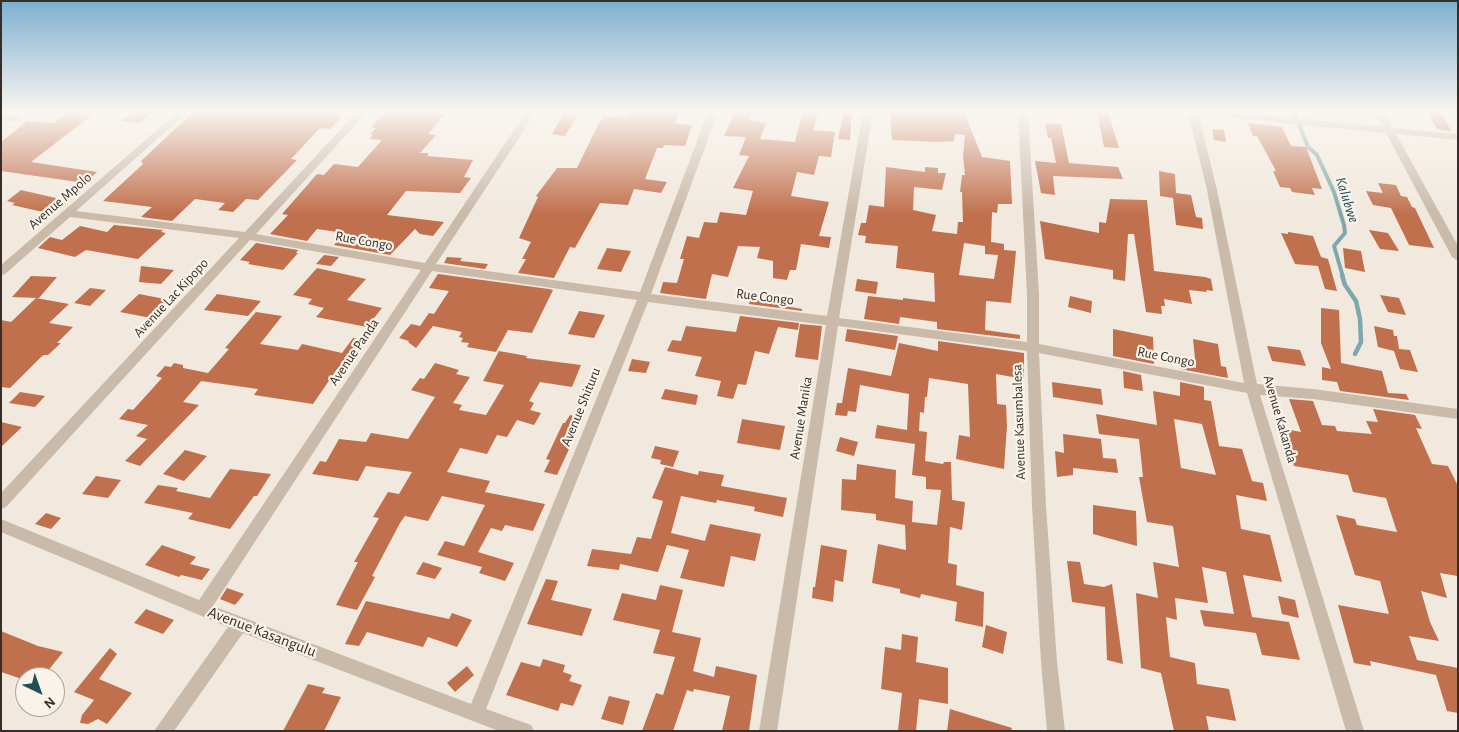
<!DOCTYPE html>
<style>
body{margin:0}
#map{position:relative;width:1459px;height:732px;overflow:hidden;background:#f1e9de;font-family:"Alegreya Sans",sans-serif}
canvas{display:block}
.frame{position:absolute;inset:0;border:2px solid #372e29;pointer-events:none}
.north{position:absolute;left:15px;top:667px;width:50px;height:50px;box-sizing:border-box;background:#f9f3ea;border:1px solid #aba49d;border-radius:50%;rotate:138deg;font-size:14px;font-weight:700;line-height:20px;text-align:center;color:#372e29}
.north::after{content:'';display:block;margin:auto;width:18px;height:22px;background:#214f56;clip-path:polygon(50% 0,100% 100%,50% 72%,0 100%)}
</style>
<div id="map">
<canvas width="1459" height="732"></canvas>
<div class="frame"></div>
<div class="north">N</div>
</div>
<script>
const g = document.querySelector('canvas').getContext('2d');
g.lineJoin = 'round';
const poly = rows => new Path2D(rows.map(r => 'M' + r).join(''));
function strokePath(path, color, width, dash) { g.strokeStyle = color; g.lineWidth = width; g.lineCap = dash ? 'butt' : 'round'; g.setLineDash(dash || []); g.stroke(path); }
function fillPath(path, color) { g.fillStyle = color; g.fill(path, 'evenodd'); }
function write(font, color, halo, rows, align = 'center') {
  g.font = font + ' "Alegreya Sans",sans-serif'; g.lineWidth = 4.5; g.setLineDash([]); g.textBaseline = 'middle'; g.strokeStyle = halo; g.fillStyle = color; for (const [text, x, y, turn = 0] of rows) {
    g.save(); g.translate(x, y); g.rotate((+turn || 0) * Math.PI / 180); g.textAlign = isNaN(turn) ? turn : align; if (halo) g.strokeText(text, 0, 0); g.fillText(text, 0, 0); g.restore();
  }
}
const streamFar1 = poly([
 [1294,112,1308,147,1317,155,1334,192,1344,225,1345,233,1334,246,1343,277]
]);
const stream = poly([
 [1342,275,1345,285,1356,301,1360,319,1361,342,1355,354]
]);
const building = poly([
 [68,112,96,112,31,162,97,172,85,183,1,171,1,142,27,121,54,123],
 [133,112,153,112,139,123,121,121],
 [193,112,341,112,336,117,341,118,330,129,320,128,291,159,297,160,258,200,246,199,233,212,218,210,225,203,195,199,172,221,141,217,152,207,103,201,143,164,141,161],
 [386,112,431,112,445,114,428,134,436,135,420,153,428,153,428,156,473,160,464,177,471,178,460,193,406,191,387,215,444,222,433,236,420,234,415,229,390,255,334,245,344,233,317,229,307,241,270,234,288,215,282,214,317,174,324,175,334,164,358,167,382,140,370,139,373,134,370,134,376,128,371,127],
 [564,112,579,112,565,136,552,134],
 [628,112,679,113,675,124,692,125,685,146,664,145,663,148,657,148,645,179,667,182,661,193,634,189,628,205,600,203,575,248,570,247,554,278,518,273,526,259,522,259,531,242,519,238,538,197,536,196,557,168,577,168,603,115,619,117,620,115,626,116],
 [735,112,752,112,748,120,766,123,760,139,795,142,802,112,818,113,813,130,835,132,831,157,819,156,814,175,797,172,791,196,829,202,819,236,831,237,829,248,801,244,796,270,790,270,787,280,773,278,773,261,757,258,760,247,738,246,728,277,712,274,706,299,660,293,663,282,677,283,684,259,680,259,687,236,699,238,704,222,717,223,720,212,746,215,753,191,733,188,749,156,739,155,746,137,724,136],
 [844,112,852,112,850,140,838,139],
 [890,112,964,112,982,157,1010,161,1012,204,998,204,997,213,992,212,991,242,1004,244,1004,250,1016,251,1011,303,986,301,985,330,1020,335,1020,339,937,329,937,322,900,317,899,324,864,319,868,296,903,300,903,298,935,302,934,273,896,268,898,246,865,243,866,236,858,235,861,223,866,223,869,205,884,207,886,167,925,172,925,167,938,168,938,173,946,173,942,190,914,187,913,210,936,215,932,231,957,234,958,222,963,222,962,192,960,192,962,175,965,175,963,156,965,135,955,134,954,141,937,142,892,140],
 [964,243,985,246,985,254,998,255,994,279,959,275],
 [1097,112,1108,112,1119,148,1104,147],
 [1427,112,1441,112,1451,131,1437,129],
 [1045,123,1061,124,1069,163,1118,167,1123,179,1053,176,1055,195,1041,193,1035,161,1056,163,1051,138,1048,138],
 [1248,123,1282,127,1291,146,1306,147,1322,189,1312,188,1315,195,1292,192,1290,188,1280,187,1273,171,1276,171,1257,136,1253,136],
 [1212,129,1224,130,1226,142,1214,140],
 [1159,171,1175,174,1176,193,1191,195,1196,217,1202,218,1203,229,1176,225,1173,198,1160,196],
 [1378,183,1396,185,1401,196,1407,197,1412,207,1415,208,1434,248,1409,245,1391,208,1373,205,1366,191,1383,193],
 [21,190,69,201,52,214,12,205,15,203,7,201],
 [1110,199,1147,200,1154,271,1205,277,1211,279,1213,291,1206,290,1207,292,1189,290,1192,304,1164,299,1165,306,1161,306,1162,314,1146,312,1134,234,1128,234,1125,281,1113,279,1113,270,1045,259,1040,221,1099,233,1099,222,1106,223],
 [114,225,163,230,161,232,166,233,138,259,86,250,75,257,38,248,50,237,62,240,80,226,107,232],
 [1369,230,1388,233,1399,251,1380,249],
 [1288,232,1313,236,1321,257,1328,259,1337,291,1325,289,1318,266,1295,264,1281,233,1288,234],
 [256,243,298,250,296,253,298,253,283,270,248,264,250,262,240,260],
 [607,248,631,251,621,272,597,269],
 [1343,248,1361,251,1365,272,1345,268],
 [324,255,339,257,331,266,316,264],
 [447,257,462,258,460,261,488,264,485,269,444,263],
 [141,266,174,270,161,284,139,282],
 [317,268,366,279,347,300,382,308,367,327,316,317,324,308,308,304,312,299,293,295],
 [438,274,549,289,553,290,532,333,508,330,496,352,467,347,469,343,461,342,463,338,459,337,462,332,433,326,416,348,408,342,409,341,399,338,411,324,420,326,429,313,434,314,449,291,429,288],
 [31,276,57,277,39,298,12,297],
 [857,279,878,282,876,294,855,291],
 [90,288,106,290,90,306,74,303],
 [139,294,170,300,151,318,120,312],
 [217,294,261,301,248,316,204,310],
 [1380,295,1399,298,1406,315,1388,312],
 [1070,296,1092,301,1091,313,1068,307],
 [36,298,69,304,49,323,73,327,57,343,61,343,48,355,44,355,41,357,10,388,1,387,1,320,11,322],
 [750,299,779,301,779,305,802,309,802,311,749,304],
 [1321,308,1339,310,1341,363,1382,371,1388,393,1406,394,1409,400,1340,391,1337,382,1322,380,1322,367,1331,369,1321,343],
 [579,311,605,315,594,338,568,334],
 [256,312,282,316,260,344,298,350,302,344,342,353,353,338,366,341,345,371,337,369,313,404,254,395,258,389,201,381,229,349,225,348],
 [740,316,799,323,798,330,778,327,769,354,755,351,746,385,738,384,733,399,717,396,721,381,695,376,702,357,667,351,672,340,681,341,686,326,736,332],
 [800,324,822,326,818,360,795,357],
 [1374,326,1393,330,1394,336,1397,336,1399,349,1410,350,1418,372,1400,369,1394,351,1378,347],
 [847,329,898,336,895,350,845,341],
 [1113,329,1153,337,1154,364,1113,356],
 [1193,339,1218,344,1221,366,1226,367,1228,378,1180,369,1180,364,1196,368],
 [938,341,1024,353,1024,379,996,374,997,404,1006,405,1007,426,1004,469,956,459,959,435,970,437,968,384,929,378,927,397,925,397,924,413,920,412,919,431,927,432,925,461,943,464,944,462,951,462,952,500,965,502,962,530,950,527,948,563,957,565,956,585,984,592,983,627,955,621,957,602,921,594,920,598,900,593,900,589,872,583,878,544,906,550,905,525,876,520,876,514,841,510,842,479,856,480,857,464,896,470,895,498,913,501,912,522,937,525,941,490,926,489,926,477,912,475,915,444,875,438,877,425,907,430,909,394,860,385,856,412,848,411,847,416,835,415,837,403,842,403,848,368,891,376,899,343,938,351],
 [1267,346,1300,350,1306,366,1272,361],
 [499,351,527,356,526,358,581,365,572,387,540,382,529,401,534,403,530,410,541,413,534,425,517,420,507,437,497,435,487,454,460,448,447,472,490,481,485,492,545,504,533,531,505,525,502,531,491,528,478,552,514,563,505,581,479,573,482,567,437,555,445,541,464,546,485,505,442,496,428,521,405,516,400,523,372,576,375,577,357,610,336,605,358,562,354,562,379,518,373,517,388,492,399,494,412,472,366,466,358,481,312,474,320,461,326,462,339,439,366,442,371,433,408,439,435,397,411,390,420,378,424,379,435,363,459,370,456,374,470,377,453,403,462,405,459,410,486,415,504,385,483,381],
 [632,359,650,362,646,373,628,371],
 [174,363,183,365,183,368,208,373,183,402,199,405,140,466,125,461,147,439,136,436,148,425,119,419,128,409,133,410,162,378,156,376,165,366,171,367],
 [1123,371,1141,375,1143,391,1124,388],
 [1052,382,1101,389,1103,405,1053,397],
 [1180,382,1204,387,1204,400,1211,401,1219,446,1242,449,1252,481,1263,483,1267,501,1236,495,1241,529,1270,535,1282,582,1243,575,1252,617,1289,622,1300,660,1262,655,1256,633,1204,626,1200,610,1234,614,1226,572,1202,567,1208,603,1175,598,1177,620,1166,617,1170,657,1195,663,1197,684,1229,689,1236,721,1206,716,1209,731,1174,731,1161,673,1141,668,1136,593,1158,598,1153,562,1179,567,1173,526,1147,522,1139,477,1143,477,1139,439,1099,434,1096,414,1157,425,1153,391,1180,396],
 [1174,419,1202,424,1216,475,1181,468],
 [665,389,698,395,696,405,661,399],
 [20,392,45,396,35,407,9,403],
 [1289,399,1313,401,1322,425,1335,426,1337,431,1372,434,1366,421,1378,422,1373,409,1415,415,1422,429,1416,428,1432,464,1448,466,1458,486,1458,576,1440,573,1447,598,1421,591,1430,622,1439,641,1409,636,1417,660,1458,668,1458,713,1447,711,1436,675,1370,661,1371,666,1354,663,1338,605,1389,614,1380,581,1355,575,1336,515,1355,519,1357,525,1397,532,1386,498,1353,492,1348,475,1294,466,1285,429,1301,432],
 [570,415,581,418,568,444,571,445,557,475,544,472,550,460,546,459,563,423,565,423],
 [742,419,785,426,780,450,737,443],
 [1,422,22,427,1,447],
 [1063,434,1101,439,1103,458,1116,459,1118,473,1073,468,1073,475,1057,477,1055,451,1064,453],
 [840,437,858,442,854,456,836,451],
 [655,446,679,451,673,467,660,464,661,460,651,458],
 [185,450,207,456,184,481,163,474],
 [665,467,698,475,699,471,724,475,721,486,787,498,783,517,754,511,755,507,717,500,716,503,681,496,671,533,705,541,710,524,761,534,755,561,731,556,724,587,680,578,689,550,667,545,658,572,620,564,619,570,587,566,592,549,631,554,637,537,651,539,663,501,652,498],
 [230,469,271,474,257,496,254,496,230,529,188,519,193,513,144,503,158,485,178,488,176,491,210,498],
 [96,476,121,480,108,498,82,494],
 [1093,505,1136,511,1137,546,1093,534],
 [46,513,61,518,51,529,35,524],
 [162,545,196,557,190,564,210,569,202,580,181,575,179,577,145,565],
 [821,545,847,550,843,582,835,580,833,602,812,598,813,587,815,587],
 [1067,561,1080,562,1084,584,1104,587,1112,584,1123,664,1107,660,1105,607,1072,602],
 [423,562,442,568,435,579,416,574],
 [546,579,558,581,551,600,592,609,582,636,527,624],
 [660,585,683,590,672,632,701,638,693,671,714,677,716,666,757,675,749,731,722,731,730,696,694,689,693,692,687,690,673,731,642,731,656,693,663,695,675,657,653,653,660,630,613,620,622,593,656,600],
 [227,588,244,594,235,605,220,599],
 [1278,596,1295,600,1299,618,1282,614],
 [366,601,449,619,452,613,472,620,457,647,428,637,423,647,367,632,359,646,345,644],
 [146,609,174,620,163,634,134,623],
 [986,625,1007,632,1003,654,982,647],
 [1,631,38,646,63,652,43,677,25,677,25,680,1,672],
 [902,634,918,637,916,662,948,668,948,704,919,699,916,731,898,731,902,693,881,689,885,647,901,650],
 [110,648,117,654,99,679,132,693,107,724,98,719,88,724,80,723,82,715,94,700,74,692],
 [543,659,565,665,563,672,572,675,569,681,582,685,573,706,561,703,558,711,506,695,521,662,540,667],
 [467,666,474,675,455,692,447,683],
 [308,684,325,688,322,693,341,697,324,731,283,731],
 [609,696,630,701,623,725,601,719],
 [950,709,1012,728,1011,731,947,731]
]);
const minor = poly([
 [178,112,188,112,76,211,245,232,357,112,367,112,256,234,425,263,526,112,536,112,436,264,640,292,708,112,718,112,651,294,827,316,863,112,873,112,839,318,1027,342,1027,295,1018,112,1028,112,1039,295,1039,344,1244,383,1207,190,1188,112,1230,112,1383,127,1374,112,1384,112,1392,128,1458,134,1458,140,1396,134,1458,246,1458,261,1452,257,1386,133,1202,115,1198,112,1217,190,1257,384,1313,389,1458,409,1458,419,1313,399,1260,395,1364,731,1346,731,1247,393,1039,353,1046,506,1057,662,1065,731,1047,731,1041,662,1032,506,1027,351,838,326,777,731,759,731,826,325,648,302,486,709,531,725,534,731,499,731,243,633,174,731,154,731,228,627,1,532,1,519,199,600,421,270,250,240,6,507,1,509,1,493,239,238,70,217,5,274,1,275,1,265,178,112],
 [432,271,637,300,471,704,213,606,432,271],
 [1,114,18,116,23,119,18,122,1,120,1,114]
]);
const streetNames = [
 ["Avenue Mpolo",60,201,-41],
 ["Rue Congo",364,241,10],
 ["Rue Congo",765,297,7],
 ["Avenue Lac Kipopo",171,298,-47],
 ["Avenue Panda",354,352,-56],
 ["Rue Congo",1166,357,11],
 ["Avenue Shituru",581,407,-68],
 ["Avenue Manika",801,418,-81],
 ["Avenue Kakanda",1280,419,74],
 ["Avenue Kasumbalesa",1019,422,-92]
];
const waterNames = [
 ["Kalubwe",1347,200,72]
];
const nearStreetnames = [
 ["Avenue Kasangulu",262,632,21]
];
strokePath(streamFar1, '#7ea8ad', 4);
strokePath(stream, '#7ea8ad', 4.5);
fillPath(building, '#c0704d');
fillPath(minor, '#c9baaa');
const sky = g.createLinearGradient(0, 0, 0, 214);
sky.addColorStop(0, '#7dafd0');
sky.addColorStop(0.52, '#f9f5f0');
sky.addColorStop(1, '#f9f5f000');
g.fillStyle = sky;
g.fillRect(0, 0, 1459, 214);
write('14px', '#372e29', '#f9f3ea', streetNames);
write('italic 15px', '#214f56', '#f9f3ea', waterNames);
write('16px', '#372e29', '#f9f3ea', nearStreetnames);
</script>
